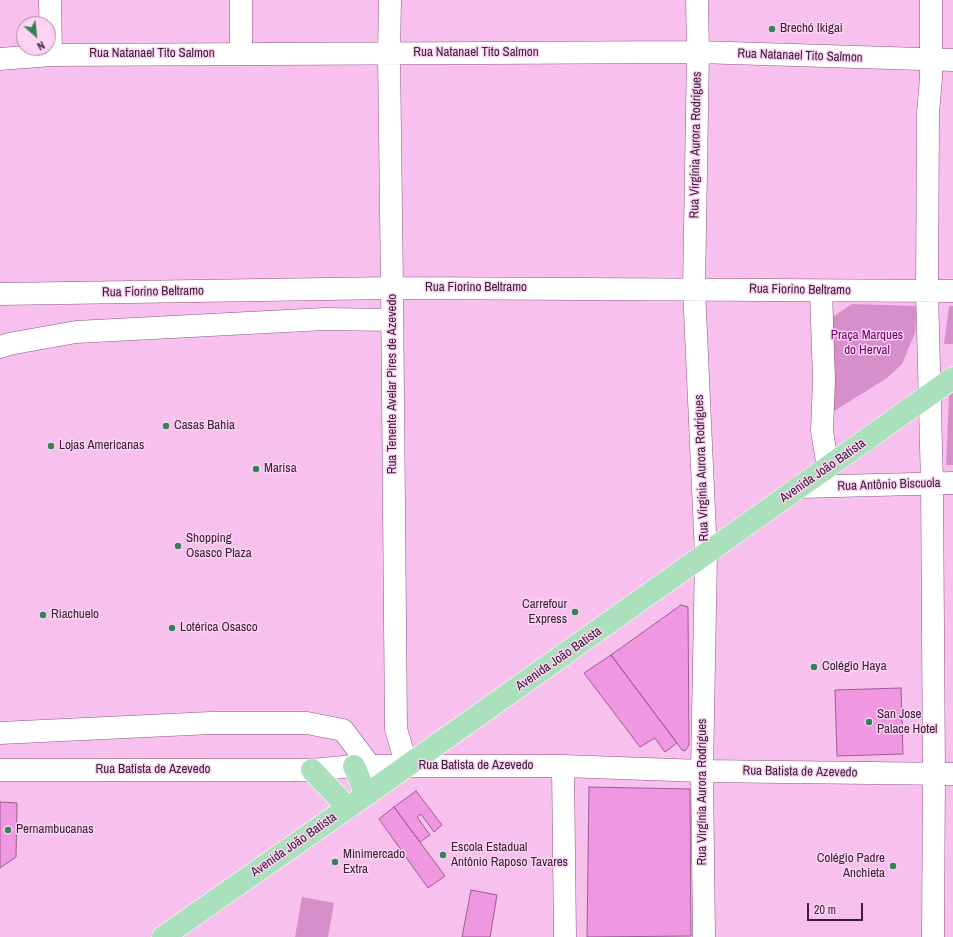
<!DOCTYPE html>
<meta charset="utf-8">
<style>
body{margin:0}
#map{position:relative;width:953px;height:937px;overflow:hidden;background:#f8c0ed;font-family:"Archivo Narrow",sans-serif}
canvas{display:block}
.north{position:absolute;left:16px;top:16px;width:40px;height:40px;box-sizing:border-box;background:#fdd3f4;border:1px solid #af8ba8;border-radius:50%;rotate:153deg;font-size:11px;font-weight:700;line-height:16px;text-align:center;color:#3a2036}
.north::after{content:'';display:block;margin:auto;width:14px;height:18px;background:#358252;clip-path:polygon(50% 0,100% 100%,50% 72%,0 100%)}
.scale{position:absolute;left:807px;top:903px;width:56px;height:18px;box-sizing:border-box;border:2px solid #3a2036;border-top:0;padding-left:5px;font-size:12px;line-height:14px;white-space:nowrap;color:#3a2036;-webkit-text-stroke:3px #fdd3f4;paint-order:stroke}
</style>
<div id="map">
<canvas width="953" height="937"></canvas>
<div class="north">N</div>
<div class="scale">20 m</div>
</div>
<script>
const g = document.querySelector('canvas').getContext('2d');
g.lineJoin = 'round';
function fillPath(path, color) { g.fillStyle = color; g.fill(path, 'evenodd'); }
const poly = rows => new Path2D(rows.map(r => 'M' + r).join(''));
function strokePath(path, color, width, dash) { g.strokeStyle = color; g.lineWidth = width; g.lineCap = dash ? 'butt' : 'round'; g.setLineDash(dash || []); g.stroke(path); }
function write(font, color, halo, rows, align = 'center') {
  g.font = font + ' "Archivo Narrow",sans-serif'; g.lineWidth = 3; g.setLineDash([]); g.textBaseline = 'middle'; g.strokeStyle = halo; g.fillStyle = color; for (const [text, x, y, turn = 0] of rows) {
    g.save(); g.translate(x, y); g.rotate((+turn || 0) * Math.PI / 180); g.textAlign = isNaN(turn) ? turn : align; if (halo) g.strokeText(text, 0, 0); g.fillText(text, 0, 0); g.restore();
  }
}
const green = poly([
 [852,304,917,306,915,333,902,364,887,378,831,413,828,320],
 [949,306,953,306,953,344,944,344],
 [953,393,953,465,946,465,949,396],
 [302,897,334,903,328,937,295,937]
]);
const building = poly([
 [681,605,688,607,689,745,685,751,682,750,611,655,681,605],
 [611,655,677,743,665,752,655,738,640,747,584,673,611,655],
 [901,688,903,754,837,756,835,690,901,688],
 [589,787,690,789,691,936,587,937,589,787],
 [416,791,442,825,434,832,421,814,417,817,430,835,420,842,394,807,416,791],
 [0,802,17,803,16,857,0,868,0,802],
 [394,807,445,876,428,888,379,819,394,807],
 [471,890,497,895,490,937,462,937,471,890]
]);
const minor = poly([
 [50,0,51,55],
 [390,0,389,54,392,288,396,729,407,766],
 [697,0,698,52,694,289,706,555,702,771,704,937],
 [931,0,931,78,928,113,927,292,932,484,934,775,933,937],
 [241,54,241,0],
 [0,59,51,55,698,52,953,60],
 [821,291,824,380,822,431,828,468],
 [0,294,392,288,953,291],
 [0,347,9,344,76,332,325,319,392,320],
 [800,487,953,483],
 [0,733,211,723,307,723,343,730,370,766],
 [563,766,565,937],
 [0,770,312,770,354,766,563,766,702,771,953,774]
]);
const major = poly([
 [354,766,366,795],
 [312,770,348,808],
 [163,937,383,783,953,378]
]);
const markers = [
 [772,29,4,"#358252"],
 [166,426,4,"#358252"],
 [51,446,4,"#358252"],
 [256,469,4,"#358252"],
 [178,546,4,"#358252"],
 [575,612,4,"#358252"],
 [43,615,4,"#358252"],
 [172,628,4,"#358252"],
 [814,667,4,"#358252"],
 [869,722,4,"#358252"],
 [8,830,4,"#358252"],
 [443,855,4,"#358252"],
 [335,862,4,"#358252"],
 [893,866,4,"#358252"]
];
const poiNames = [
 ["Brechó Ikigai",780,29],
 ["Casas Bahia",174,426],
 ["Lojas Americanas",59,446],
 ["Marisa",264,469],
 ["Shopping",186,539],
 ["Osasco Plaza",186,554],
 ["Carrefour",567,605,"right"],
 ["Express",567,620,"right"],
 ["Riachuelo",51,615],
 ["Lotérica Osasco",180,628],
 ["Colégio Haya",822,667],
 ["San Jose",877,715],
 ["Palace Hotel",877,730],
 ["Pernambucanas",16,830],
 ["Escola Estadual",451,848],
 ["Antônio Raposo Tavares",451,863],
 ["Minimercado",343,855],
 ["Extra",343,870],
 ["Colégio Padre",885,859,"right"],
 ["Anchieta",885,874,"right"]
];
const streetNames = [
 ["Rua Natanael Tito Salmon",476,53],
 ["Rua Natanael Tito Salmon",152,54],
 ["Rua Natanael Tito Salmon",800,56,2],
 ["Rua Virgínia Aurora Rodrigues",696,145,-89],
 ["Rua Fiorino Beltramo",476,288],
 ["Rua Fiorino Beltramo",800,290,1],
 ["Rua Fiorino Beltramo",153,292,-1],
 ["Rua Tenente Avelar Pires de Azevedo",393,384,-90],
 ["Rua Virgínia Aurora Rodrigues",702,468,-92],
 ["Avenida João Batista",823,471,-35],
 ["Rua Antônio Biscuola",889,485,-2],
 ["Avenida João Batista",559,659,-35],
 ["Rua Batista de Azevedo",476,766],
 ["Rua Batista de Azevedo",153,770],
 ["Rua Batista de Azevedo",800,772,1],
 ["Rua Virgínia Aurora Rodrigues",703,792,-90],
 ["Avenida João Batista",294,845,-35]
];
const parkNames = [
 ["Praça Marques",867,336],
 ["do Herval",867,351]
];
fillPath(green, '#d78fca');
fillPath(building, '#f097e1');
strokePath(building, '#9b5d91', 1);
strokePath(minor, '#915386', 23);
strokePath(major, '#fff', 23);
strokePath(minor, '#fff', 22);
strokePath(major, '#abe0bc', 22);
for (const [x, y, r, color] of markers) { const dot = new Path2D(); dot.arc(x, y, r, 0, 2 * Math.PI); g.fillStyle = color; g.fill(dot); strokePath(dot, '#fdd3f4', 1.5); }
write('13px', '#3a2036', '#fdd3f4', poiNames, 'left');
write('13px', '#3a2036', '#fdd3f4', streetNames);
write('13px', '#700065', '#fdd3f4', parkNames);
</script>
